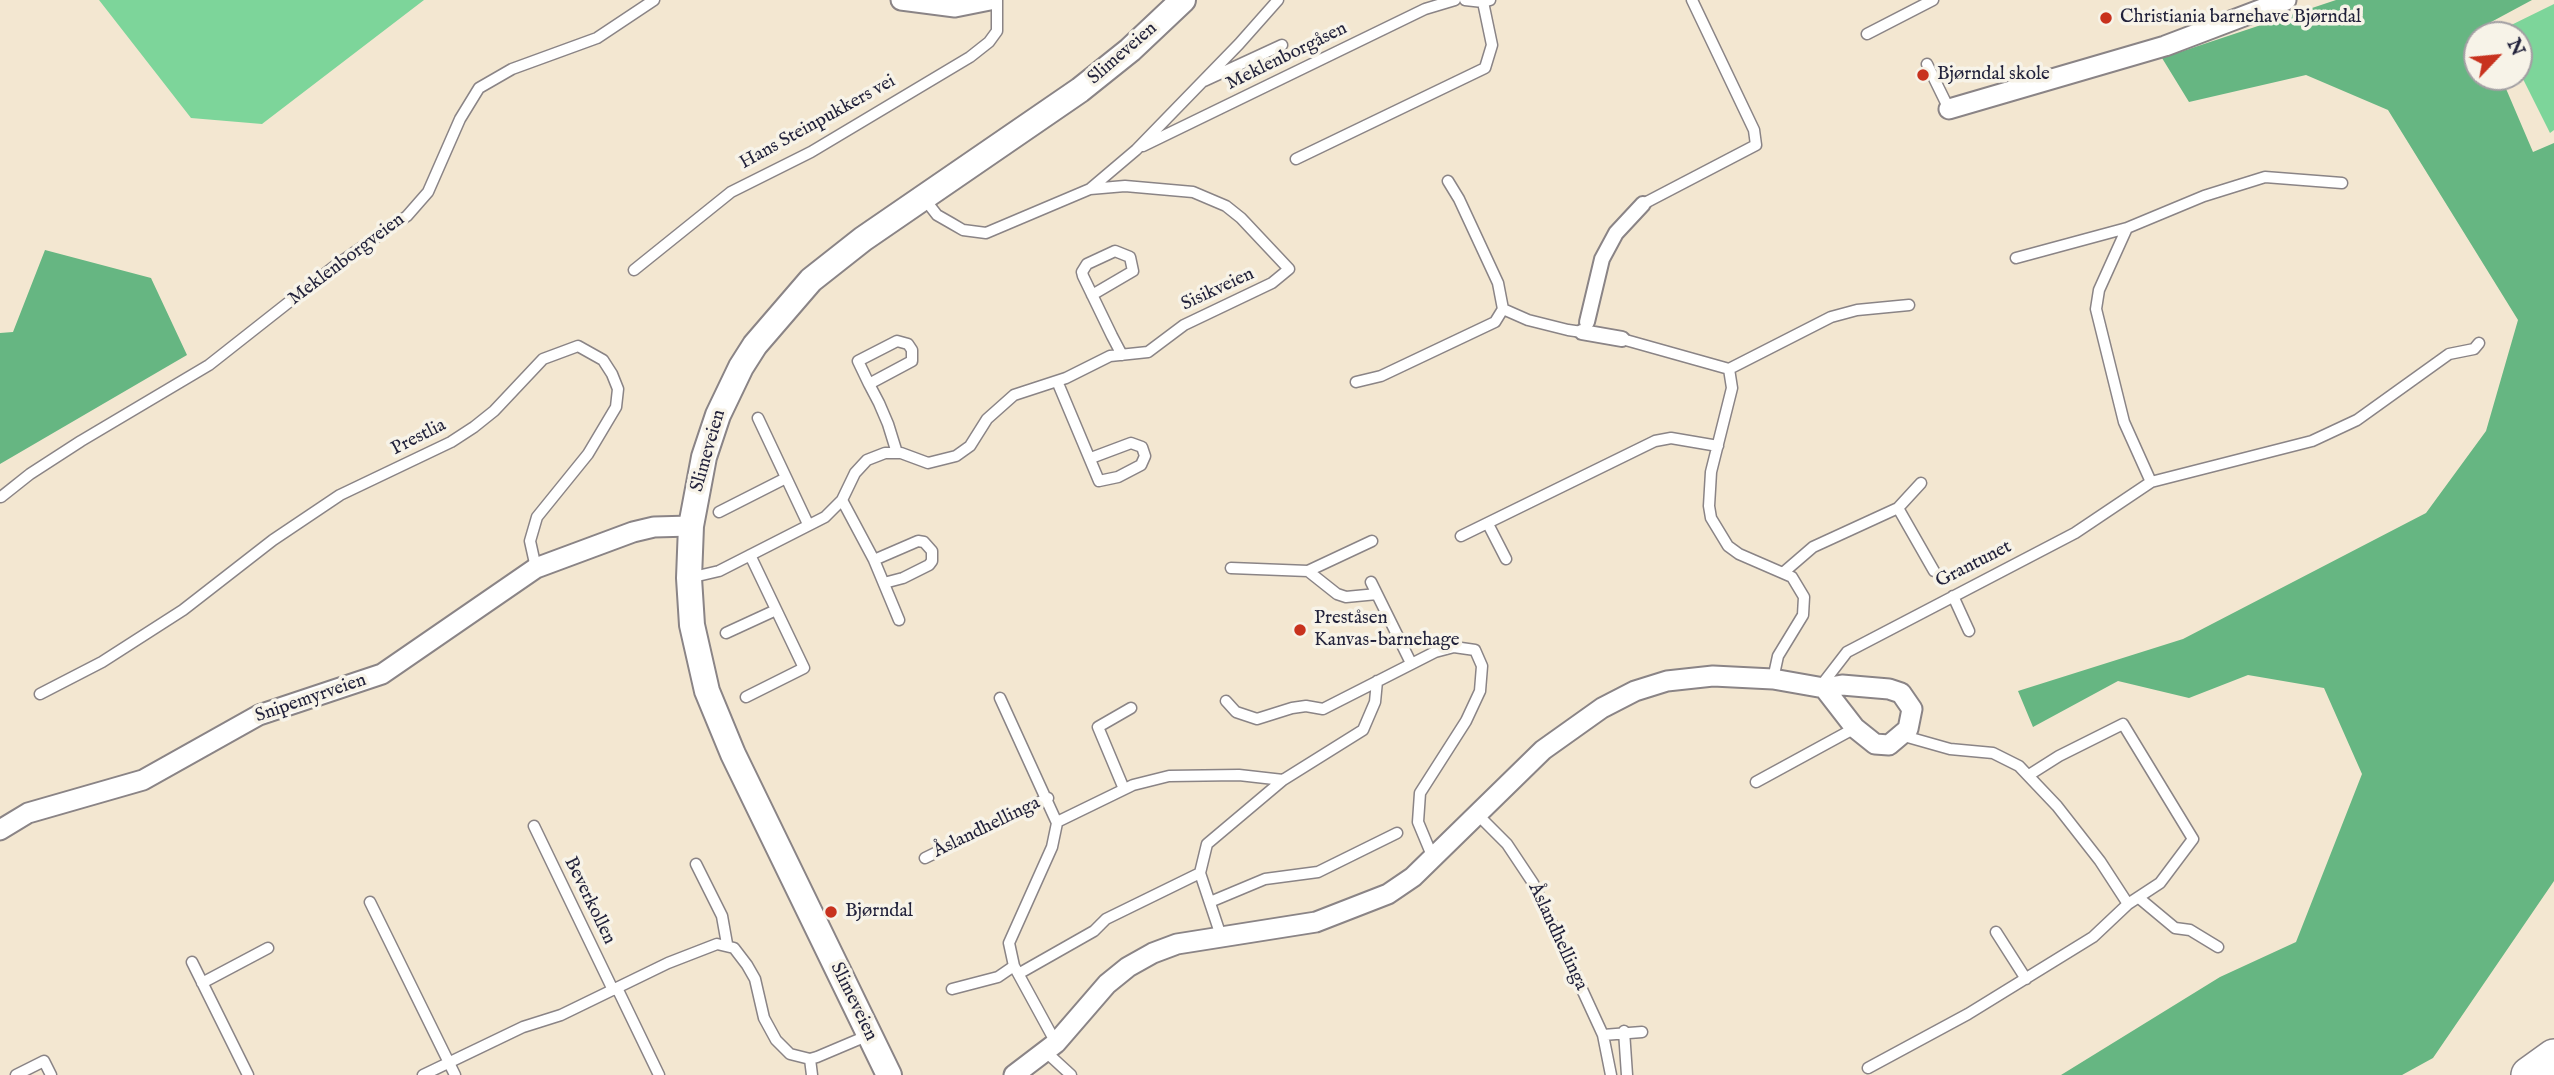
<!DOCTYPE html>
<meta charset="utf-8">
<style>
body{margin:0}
#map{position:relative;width:2554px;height:1075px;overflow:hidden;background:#f3e7d1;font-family:"IM FELL English",serif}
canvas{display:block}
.north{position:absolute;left:2463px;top:21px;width:70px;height:70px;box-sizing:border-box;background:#f7f3e8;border:2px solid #a29fa3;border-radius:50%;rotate:64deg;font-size:19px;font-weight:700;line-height:28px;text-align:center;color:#22223b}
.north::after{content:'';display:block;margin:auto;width:24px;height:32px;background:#c8321e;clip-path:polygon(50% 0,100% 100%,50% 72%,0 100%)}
</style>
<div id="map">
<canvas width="2554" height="1075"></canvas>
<div class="north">N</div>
</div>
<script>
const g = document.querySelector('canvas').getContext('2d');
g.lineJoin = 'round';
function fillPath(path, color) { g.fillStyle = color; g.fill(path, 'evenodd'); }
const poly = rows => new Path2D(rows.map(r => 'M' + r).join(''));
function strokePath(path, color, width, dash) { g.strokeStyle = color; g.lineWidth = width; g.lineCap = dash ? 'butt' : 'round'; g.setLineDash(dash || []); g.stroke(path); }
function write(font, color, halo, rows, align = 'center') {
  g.font = font + ' "IM FELL English",serif'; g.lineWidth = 7; g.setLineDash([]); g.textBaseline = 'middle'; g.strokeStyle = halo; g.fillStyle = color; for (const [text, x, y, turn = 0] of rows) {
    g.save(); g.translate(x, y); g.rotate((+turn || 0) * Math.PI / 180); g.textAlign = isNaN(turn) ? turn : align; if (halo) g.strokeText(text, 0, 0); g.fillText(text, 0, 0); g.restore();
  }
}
const green = poly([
 [99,0,424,0,262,124,191,118],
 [2554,4,2554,130,2550,133,2519,71,2519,35,2501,35,2499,31]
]);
const forest = poly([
 [2336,0,2532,0,2480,28,2483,35,2477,35,2477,77,2501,77,2533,152,2554,143,2554,881,2433,1058,2402,1075,2061,1075,2220,977,2296,942,2362,774,2324,688,2248,675,2189,698,2118,681,2033,727,2018,691,2183,639,2426,513,2486,431,2518,320,2388,110,2306,75,2189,102,2162,58],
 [45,250,151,278,187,355,0,464,0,333,13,332]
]);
const service = poly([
 [1465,0,1483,2],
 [1867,34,1933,0],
 [1927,64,1949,109],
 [1204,81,1282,45],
 [1143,146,1425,9,1455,0],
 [1296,159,1485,68,1492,45,1483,2,1490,0],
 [923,197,937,215,951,223,963,230,986,233,1090,189,1136,150,1239,44,1278,0],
 [1643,204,1756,145,1754,130,1692,0],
 [2016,258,2127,228],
 [634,270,731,192,811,152,970,57,989,42,997,31,997,0],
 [1092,295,1133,271,1130,257,1115,251,1087,264,1082,272,1083,276,1112,336,1122,355],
 [1503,309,1528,320,1568,330,1582,332,1584,329],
 [1622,339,1729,369,1732,388,1711,472,1709,506,1711,518,1728,546,1739,554,1792,577,1804,597,1803,615,1778,656,1773,679],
 [1729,369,1831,317,1857,310,1909,305],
 [1057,381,1099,481,1118,477,1141,465,1145,456,1142,447,1131,443,1091,458],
 [1356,382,1381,376,1495,322,1503,309,1498,283,1459,199,1448,181],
 [869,384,912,361,912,350,908,344,897,341,858,361,869,384,879,403,888,424,897,453],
 [758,418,808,524],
 [2151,482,2312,441,2357,420,2449,354,2474,349,2479,343],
 [1,497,30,474,81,441,209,365,336,265,407,216,428,192,460,119,479,88,512,69,597,38,654,0],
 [1898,508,1934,571],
 [719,512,786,478],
 [1488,524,1506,559],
 [1461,536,1655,441,1671,438,1718,446],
 [874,560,918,541,924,542,932,551,932,561,929,565,903,578,884,583],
 [1231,568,1308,571,1337,594,1346,597,1377,594],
 [1308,571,1372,541],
 [1784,572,1813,547,1898,508,1921,483],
 [689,578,719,571,825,517,842,500],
 [1371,582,1411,663],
 [1953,596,1969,631],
 [899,620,874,560,842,500,855,473,867,460,885,453,901,453,928,463,956,456,970,446,987,419,1014,395,1066,378,1110,356,1148,352,1184,325,1272,283,1289,269,1241,218,1226,206,1193,192,1125,186,1090,189],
 [726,633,776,610],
 [1820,687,1847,652,2075,533,2151,482,2124,422,2096,309,2099,290,2127,228,2204,196,2265,177,2342,183],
 [40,694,102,662,183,610,273,540,340,495,451,442,474,427,494,411,543,359,578,346,603,360,612,374,618,389,616,407,588,454,537,517,530,541,536,568],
 [746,697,804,668,750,555],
 [1000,698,1057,823,1052,847,1009,943,1014,966,1056,1043],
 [1226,701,1236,712,1257,719,1292,708,1306,706,1323,709,1435,652,1454,647,1475,650,1482,666,1480,691,1466,721,1420,793,1418,822,1433,858],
 [2029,775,2059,756,2123,724,2193,839,2160,883,2128,904],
 [1756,782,1855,728],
 [1124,789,1098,727,1131,708],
 [1477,814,1507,844,1533,883,1603,1035,1611,1075],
 [1057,822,1133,785,1169,776,1239,775,1283,780],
 [534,826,613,990],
 [925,858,1048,798],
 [696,864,722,916,727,944],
 [2139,898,2175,928,2190,930,2218,947],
 [370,902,455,1075],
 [1210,902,1265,879,1318,872,1397,833],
 [1996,932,2026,979],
 [1221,936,1200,873,1207,844,1283,780,1363,730,1375,702,1377,681],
 [192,962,248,1075],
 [1020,973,1094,931,1106,919,1200,873],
 [202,983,268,948],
 [617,988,659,1075],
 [952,989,998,977,1014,966],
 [1624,1031,1627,1075],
 [1603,1035,1642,1032],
 [1046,1052,1071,1075],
 [810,1059,812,1075],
 [1868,1068,1968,1014,2093,937,2128,904,2100,861,2057,806,2019,766,1993,753,1950,749,1904,736],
 [16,1075,44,1061,51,1075],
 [423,1075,523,1027,561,1015,668,963,717,944,734,948,747,965,755,979,764,1018,776,1040,790,1054,810,1059,817,1057,869,1035]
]);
const pedestrian = poly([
 [1587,322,1602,259,1616,233,1643,204],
 [1582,332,1622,339]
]);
const minor = poly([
 [901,0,955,7,990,0],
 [1949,109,2165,46,2286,0],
 [0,830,28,813,143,780,259,715,382,674,536,568,633,532,654,527,691,526],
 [1014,1075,1056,1043,1107,984,1128,967,1153,953,1177,944,1316,922,1388,894,1413,877,1543,750,1602,708,1635,691,1667,681,1713,676,1773,679,1824,688,1842,685,1889,689,1901,693,1912,709,1908,729,1889,745,1875,744,1855,728,1824,688]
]);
const tertiary = poly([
 [889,1075,733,754,707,691,692,625,689,578,691,526,704,457,718,415,741,367,755,345,811,280,863,239,1080,90,1130,50,1183,0]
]);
const motorway = poly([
 [2529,1075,2554,1057]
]);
const markers = [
 [2106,18,7,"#c8321e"],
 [1923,75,7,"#c8321e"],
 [1300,630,7,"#c8321e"],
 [831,912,7,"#c8321e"]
];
const poiNames = [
 ["Christiania barnehave Bjørndal",2120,18],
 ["Bjørndal skole",1937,75],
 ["Preståsen",1314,619],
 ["Kanvas-barnehage",1314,641],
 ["Bjørndal",845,912]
];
const streetNames = [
 ["Slimeveien",1123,54,-41],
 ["Meklenborgåsen",1287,57,-26],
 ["Hans Steinpukkers vei",818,123,-29],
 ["Meklenborgveien",347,260,-37],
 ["Sisikveien",1218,290,-25],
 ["Prestlia",419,438,-27],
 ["Slimeveien",709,451,-74],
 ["Grantunet",1974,565,-27],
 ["Snipemyrveien",311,699,-19],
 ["Åslandhellinga",987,828,-26],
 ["Beverkollen",589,901,64],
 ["Åslandhellinga",1557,937,65],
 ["Slimeveien",853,1002,64]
];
fillPath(green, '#7dd59a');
fillPath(forest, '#66b682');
strokePath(service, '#8a8486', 13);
strokePath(pedestrian, '#8a8486', 18);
strokePath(minor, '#8a8486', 23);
strokePath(tertiary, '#8a8486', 28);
strokePath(motorway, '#8a8486', 38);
strokePath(service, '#fff', 10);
strokePath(pedestrian, '#fff', 14);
strokePath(minor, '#fff', 19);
strokePath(tertiary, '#fff', 24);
strokePath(motorway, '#fff', 35);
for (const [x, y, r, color] of markers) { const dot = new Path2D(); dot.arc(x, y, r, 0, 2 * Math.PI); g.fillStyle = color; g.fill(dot); strokePath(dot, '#f7f3e8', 2.5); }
write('19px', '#22223b', '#f7f3e8', poiNames, 'left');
write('19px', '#22223b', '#f7f3e8', streetNames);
</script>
